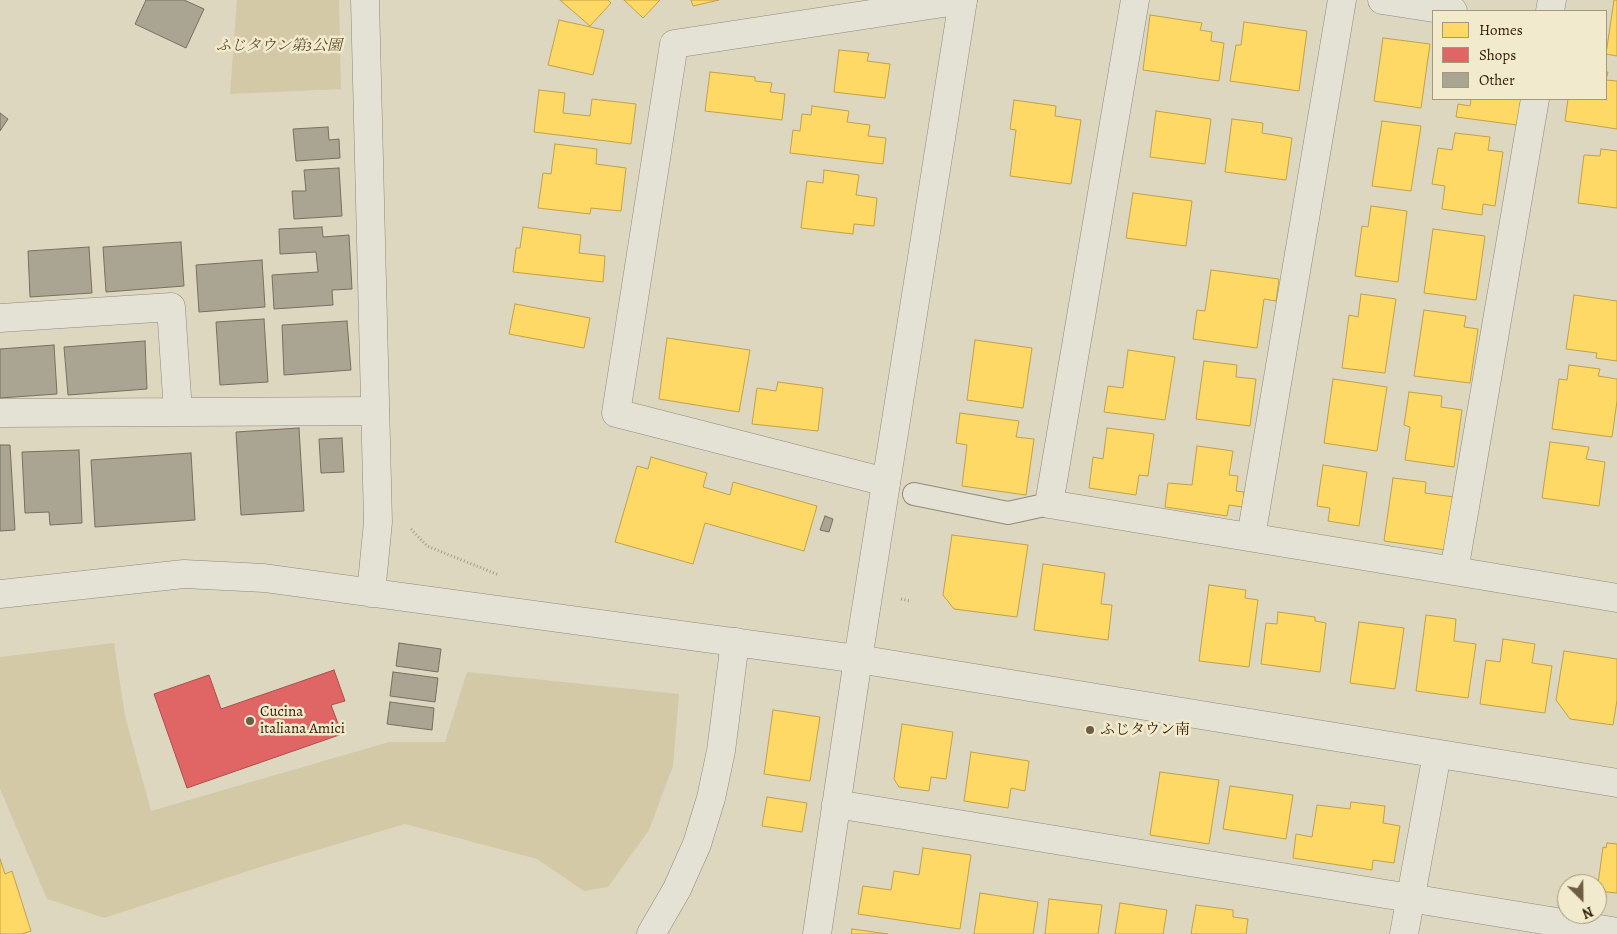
<!DOCTYPE html>
<meta charset="utf-8">
<style>
body{margin:0}
#map{position:relative;width:1617px;height:934px;overflow:hidden;background:#ddd7bf;font-family:Alegreya,serif}
canvas{display:block}
.legend{position:absolute;left:1432px;top:10px;width:175px;height:90px;box-sizing:border-box;background:#f1eacd;border:1px solid #a5977b;margin:0;padding:6px 9px;list-style:none;font-size:15px;color:#341a01}
.legend li{display:flex;align-items:center;gap:10px;height:25px}
.legend b{width:25px;border:1px solid #a5977b}
.north{position:absolute;left:1557px;top:874px;width:50px;height:50px;box-sizing:border-box;background:#f1eacd;border:1px solid #a5977b;border-radius:50%;rotate:157deg;font-size:14px;font-weight:700;line-height:20px;text-align:center;color:#341a01}
.north::after{content:'';display:block;margin:auto;width:18px;height:22px;background:#6f5c44;clip-path:polygon(50% 0,100% 100%,50% 72%,0 100%)}
</style>
<div id="map">
<canvas width="1617" height="934"></canvas>
<ul class="legend">
<li><b style="height:14px;background:#ffd966"></b>Homes</li>
<li><b style="height:14px;background:#e06666"></b>Shops</li>
<li><b style="height:14px;background:#aaa493"></b>Other</li>
</ul>
<div class="north">N</div>
</div>
<script>
const g = document.querySelector('canvas').getContext('2d');
g.lineJoin = 'round';
function fillPath(path, color) { g.fillStyle = color; g.fill(path, 'evenodd'); }
const poly = rows => new Path2D(rows.map(r => 'M' + r).join(''));
function strokePath(path, color, width, dash) { g.strokeStyle = color; g.lineWidth = width; g.lineCap = dash ? 'butt' : 'round'; g.setLineDash(dash || []); g.stroke(path); }
function write(font, color, halo, rows, align = 'center') {
  g.font = font + ' Alegreya,"Noto Serif JP",serif'; g.lineWidth = 5; g.setLineDash([]); g.textBaseline = 'middle'; g.strokeStyle = halo; g.fillStyle = color; for (const [text, x, y, turn = 0] of rows) {
    g.save(); g.translate(x, y); g.rotate((+turn || 0) * Math.PI / 180); g.textAlign = isNaN(turn) ? turn : align; if (halo) g.strokeText(text, 0, 0); g.fillText(text, 0, 0); g.restore();
  }
}
const green = poly([
 [237,0,339,0,341,89,230,94],
 [114,643,125,716,151,811,389,742,445,742,467,672,679,694,673,766,649,830,608,887,584,891,537,859,405,824,260,867,104,918,47,899,0,789,0,657]
]);
const homes = poly([
 [560,0,608,0,611,3,590,26,560,0],
 [624,0,660,0,643,18,624,0],
 [691,0,719,0,693,6,691,0],
 [1614,0,1617,0,1617,56,1606,54,1614,0],
 [1150,15,1202,23,1200,30,1212,32,1211,41,1224,43,1219,81,1143,70,1150,15],
 [559,20,604,30,593,75,548,65,559,20],
 [1244,22,1307,31,1299,91,1230,81,1236,45,1241,45,1244,22],
 [1383,38,1430,44,1421,108,1374,101,1383,38],
 [839,50,869,53,867,61,890,64,885,98,834,92,839,50],
 [710,72,755,77,755,81,772,83,770,92,785,94,782,120,705,111,710,72],
 [1606,72,1608,72,1606,80,1617,81,1617,129,1565,121,1568,99,1606,99,1606,72],
 [539,90,565,93,563,113,590,116,592,99,636,104,631,144,534,132,539,90],
 [1471,99,1521,99,1517,125,1456,117,1458,104,1470,106,1471,99],
 [1014,100,1056,106,1055,116,1081,120,1071,184,1010,176,1016,130,1010,129,1014,100],
 [812,106,849,111,847,122,870,125,868,136,886,138,883,164,790,153,793,130,800,131,802,114,811,115,812,106],
 [1156,111,1211,119,1205,164,1150,157,1156,111],
 [1232,119,1263,123,1262,133,1292,138,1286,180,1225,172,1232,119],
 [1382,121,1421,126,1411,191,1372,186,1382,121],
 [1455,133,1490,137,1488,150,1503,152,1495,206,1483,204,1482,215,1442,209,1445,186,1432,184,1438,148,1452,150,1455,133],
 [555,144,597,149,596,164,626,168,621,211,591,208,590,214,538,208,543,173,551,174,555,144],
 [1601,149,1617,151,1617,208,1578,203,1584,155,1600,156,1601,149],
 [824,170,859,175,856,195,877,198,874,226,854,224,853,234,801,228,807,181,823,183,824,170],
 [1133,193,1192,201,1186,246,1126,238,1133,193],
 [1371,206,1407,211,1398,282,1355,276,1362,226,1368,227,1371,206],
 [523,227,581,235,579,253,605,256,603,282,513,272,516,248,520,248,523,227],
 [1433,229,1485,236,1476,300,1424,293,1433,229],
 [1211,270,1279,279,1276,301,1264,299,1257,348,1193,339,1197,310,1205,311,1211,270],
 [1361,294,1396,299,1385,373,1342,368,1349,315,1358,317,1361,294],
 [1574,295,1617,301,1617,361,1596,358,1597,353,1566,349,1574,295],
 [515,304,590,318,584,348,509,334,515,304],
 [1424,310,1466,316,1464,327,1478,329,1470,383,1414,376,1424,310],
 [667,338,750,350,739,412,659,399,667,338],
 [975,340,1032,348,1023,408,967,400,975,340],
 [1128,350,1175,357,1165,420,1104,412,1108,386,1123,388,1128,350],
 [1204,361,1237,365,1236,377,1256,379,1250,426,1196,419,1204,361],
 [1569,365,1600,369,1598,376,1617,379,1617,401,1612,437,1552,429,1559,379,1567,380,1569,365],
 [1333,379,1387,387,1377,451,1324,443,1333,379],
 [778,382,823,388,818,431,752,424,757,388,776,391,778,382],
 [1409,392,1442,396,1441,407,1462,410,1454,467,1405,460,1410,427,1404,425,1409,392],
 [960,413,1019,421,1016,437,1034,439,1026,495,962,486,967,445,956,443,960,413],
 [1107,428,1154,434,1148,476,1139,475,1136,495,1089,488,1093,457,1103,459,1107,428],
 [1550,442,1589,447,1586,459,1605,462,1599,506,1542,498,1550,442],
 [1197,446,1233,451,1229,475,1238,476,1236,491,1244,492,1243,507,1229,505,1227,516,1165,507,1168,483,1192,485,1197,446],
 [651,457,707,473,703,487,730,495,733,482,817,506,804,551,705,523,693,564,615,542,637,466,648,469,651,457],
 [1323,465,1367,472,1359,526,1328,521,1330,508,1317,506,1323,465],
 [1393,478,1426,482,1425,493,1454,497,1446,550,1384,541,1393,478],
 [952,535,1028,545,1017,617,954,609,943,595,952,535],
 [1043,564,1105,573,1101,604,1112,605,1108,640,1034,630,1043,564],
 [1209,585,1246,590,1245,598,1258,600,1249,667,1199,661,1209,585],
 [1278,612,1315,617,1315,621,1326,623,1320,672,1261,664,1266,623,1277,624,1278,612],
 [1426,615,1456,619,1454,641,1476,644,1468,698,1416,691,1426,615],
 [1359,622,1404,628,1395,689,1350,683,1359,622],
 [1503,639,1535,644,1532,663,1552,666,1545,713,1480,704,1486,660,1500,662,1503,639],
 [1564,651,1617,659,1617,700,1613,725,1570,719,1556,700,1564,651],
 [773,710,820,717,810,781,764,774,773,710],
 [902,724,953,732,946,779,931,777,929,791,899,787,894,779,902,724],
 [971,752,1029,761,1025,791,1011,788,1008,808,964,801,971,752],
 [1160,772,1219,780,1209,844,1150,835,1160,772],
 [1230,786,1293,795,1286,839,1223,829,1230,786],
 [767,797,807,803,802,832,762,826,767,797],
 [1351,802,1385,806,1383,823,1400,826,1394,863,1373,860,1372,870,1293,858,1296,834,1312,837,1317,805,1350,809,1351,802],
 [1607,843,1617,844,1617,893,1597,891,1603,847,1606,848,1607,843],
 [923,848,971,855,960,929,858,914,863,886,891,890,894,871,919,875,923,848],
 [0,859,5,874,12,871,31,931,22,934,0,934,0,859],
 [980,893,1038,902,1033,934,974,934,980,893],
 [1049,899,1102,905,1098,934,1045,934,1049,899],
 [1120,903,1167,910,1163,934,1115,934,1120,903],
 [1196,905,1233,910,1233,917,1248,919,1246,934,1191,934,1196,905],
 [852,929,888,934,851,934,852,929]
]);
const shops = poly([
 [334,670,345,701,331,705,342,734,187,788,154,694,209,675,221,709,334,670]
]);
const building = poly([
 [146,0,184,0,204,9,186,48,135,24,146,0],
 [0,113,8,119,0,131,0,113],
 [328,127,329,140,339,139,340,158,296,161,293,129,328,127],
 [339,168,342,216,294,219,292,191,306,191,304,170,339,168],
 [322,227,323,237,349,235,352,289,332,290,333,305,274,309,272,275,318,272,316,252,280,254,279,229,322,227],
 [181,242,184,286,106,292,103,247,181,242],
 [89,247,92,293,30,297,28,251,89,247],
 [262,260,265,307,199,312,196,265,262,260],
 [264,319,268,382,220,385,216,322,264,319],
 [347,321,351,370,284,375,282,325,347,321],
 [145,341,147,389,68,395,64,347,145,341],
 [54,345,57,394,0,398,0,349,54,345],
 [299,428,304,511,241,515,236,432,299,428],
 [342,438,344,472,321,473,319,439,342,438],
 [0,445,10,445,15,530,0,531,0,445],
 [79,450,82,523,50,525,49,512,25,513,22,452,79,450],
 [191,453,195,520,95,527,91,460,191,453],
 [825,516,833,519,829,532,820,530,825,516],
 [399,643,441,649,438,672,396,666,399,643],
 [393,672,438,678,435,702,390,696,393,672],
 [390,702,434,708,432,730,387,724,390,702]
]);
const path = poly([
 [411,529,427,546,499,575],
 [901,599,910,601]
]);
const pedestrian = poly([
 [914,494,1008,513,1049,504]
]);
const minor = poly([
 [1135,0,1049,504,1617,598],
 [1382,0,1453,11],
 [1550,11,1552,0],
 [0,318,171,307,178,412],
 [0,413,375,411],
 [886,482,616,413,674,44,963,0],
 [1251,537,1342,0],
 [1454,571,1535,99],
 [836,804,1617,932],
 [651,934,677,889,697,844,711,798,721,751,735,642],
 [817,934,858,659],
 [1404,934,1437,754]
]);
const tertiary = poly([
 [365,0,378,522,371,593],
 [0,594,184,574,264,578,858,659,1617,783],
 [858,659,963,0]
]);
const markers = [
 [250,721,5,"#6f5c44"],
 [1090,730,5,"#6f5c44"]
];
const parkNames = [
 ["ふじタウン第3公園",279,46]
];
const poiNames = [
 ["Cucina",260,712],
 ["italiana Amici",260,729],
 ["ふじタウン南",1100,730]
];
fillPath(green, '#d3c9a7');
fillPath(homes, '#ffd966');
strokePath(homes, '#c2a048', 1);
fillPath(shops, '#e06666');
strokePath(shops, '#ac4f48', 1);
fillPath(building, '#aaa493');
strokePath(building, '#776f60', 1);
strokePath(pedestrian, '#908978', 24);
strokePath(minor, '#908978', 29);
strokePath(tertiary, '#908978', 29);
strokePath(path, '#a29c91', 3, [1, 2.5]);
strokePath(pedestrian, '#e4e1d5', 22);
strokePath(minor, '#e4e1d5', 28);
strokePath(tertiary, '#e4e1d5', 28);
for (const [x, y, r, color] of markers) { const dot = new Path2D(); dot.arc(x, y, r, 0, 2 * Math.PI); g.fillStyle = color; g.fill(dot); strokePath(dot, '#f1eacd', 2); }
write('italic 15px', '#614b2d', '#f1eacd', parkNames);
write('15px', '#341a01', '#f1eacd', poiNames, 'left');
</script>
